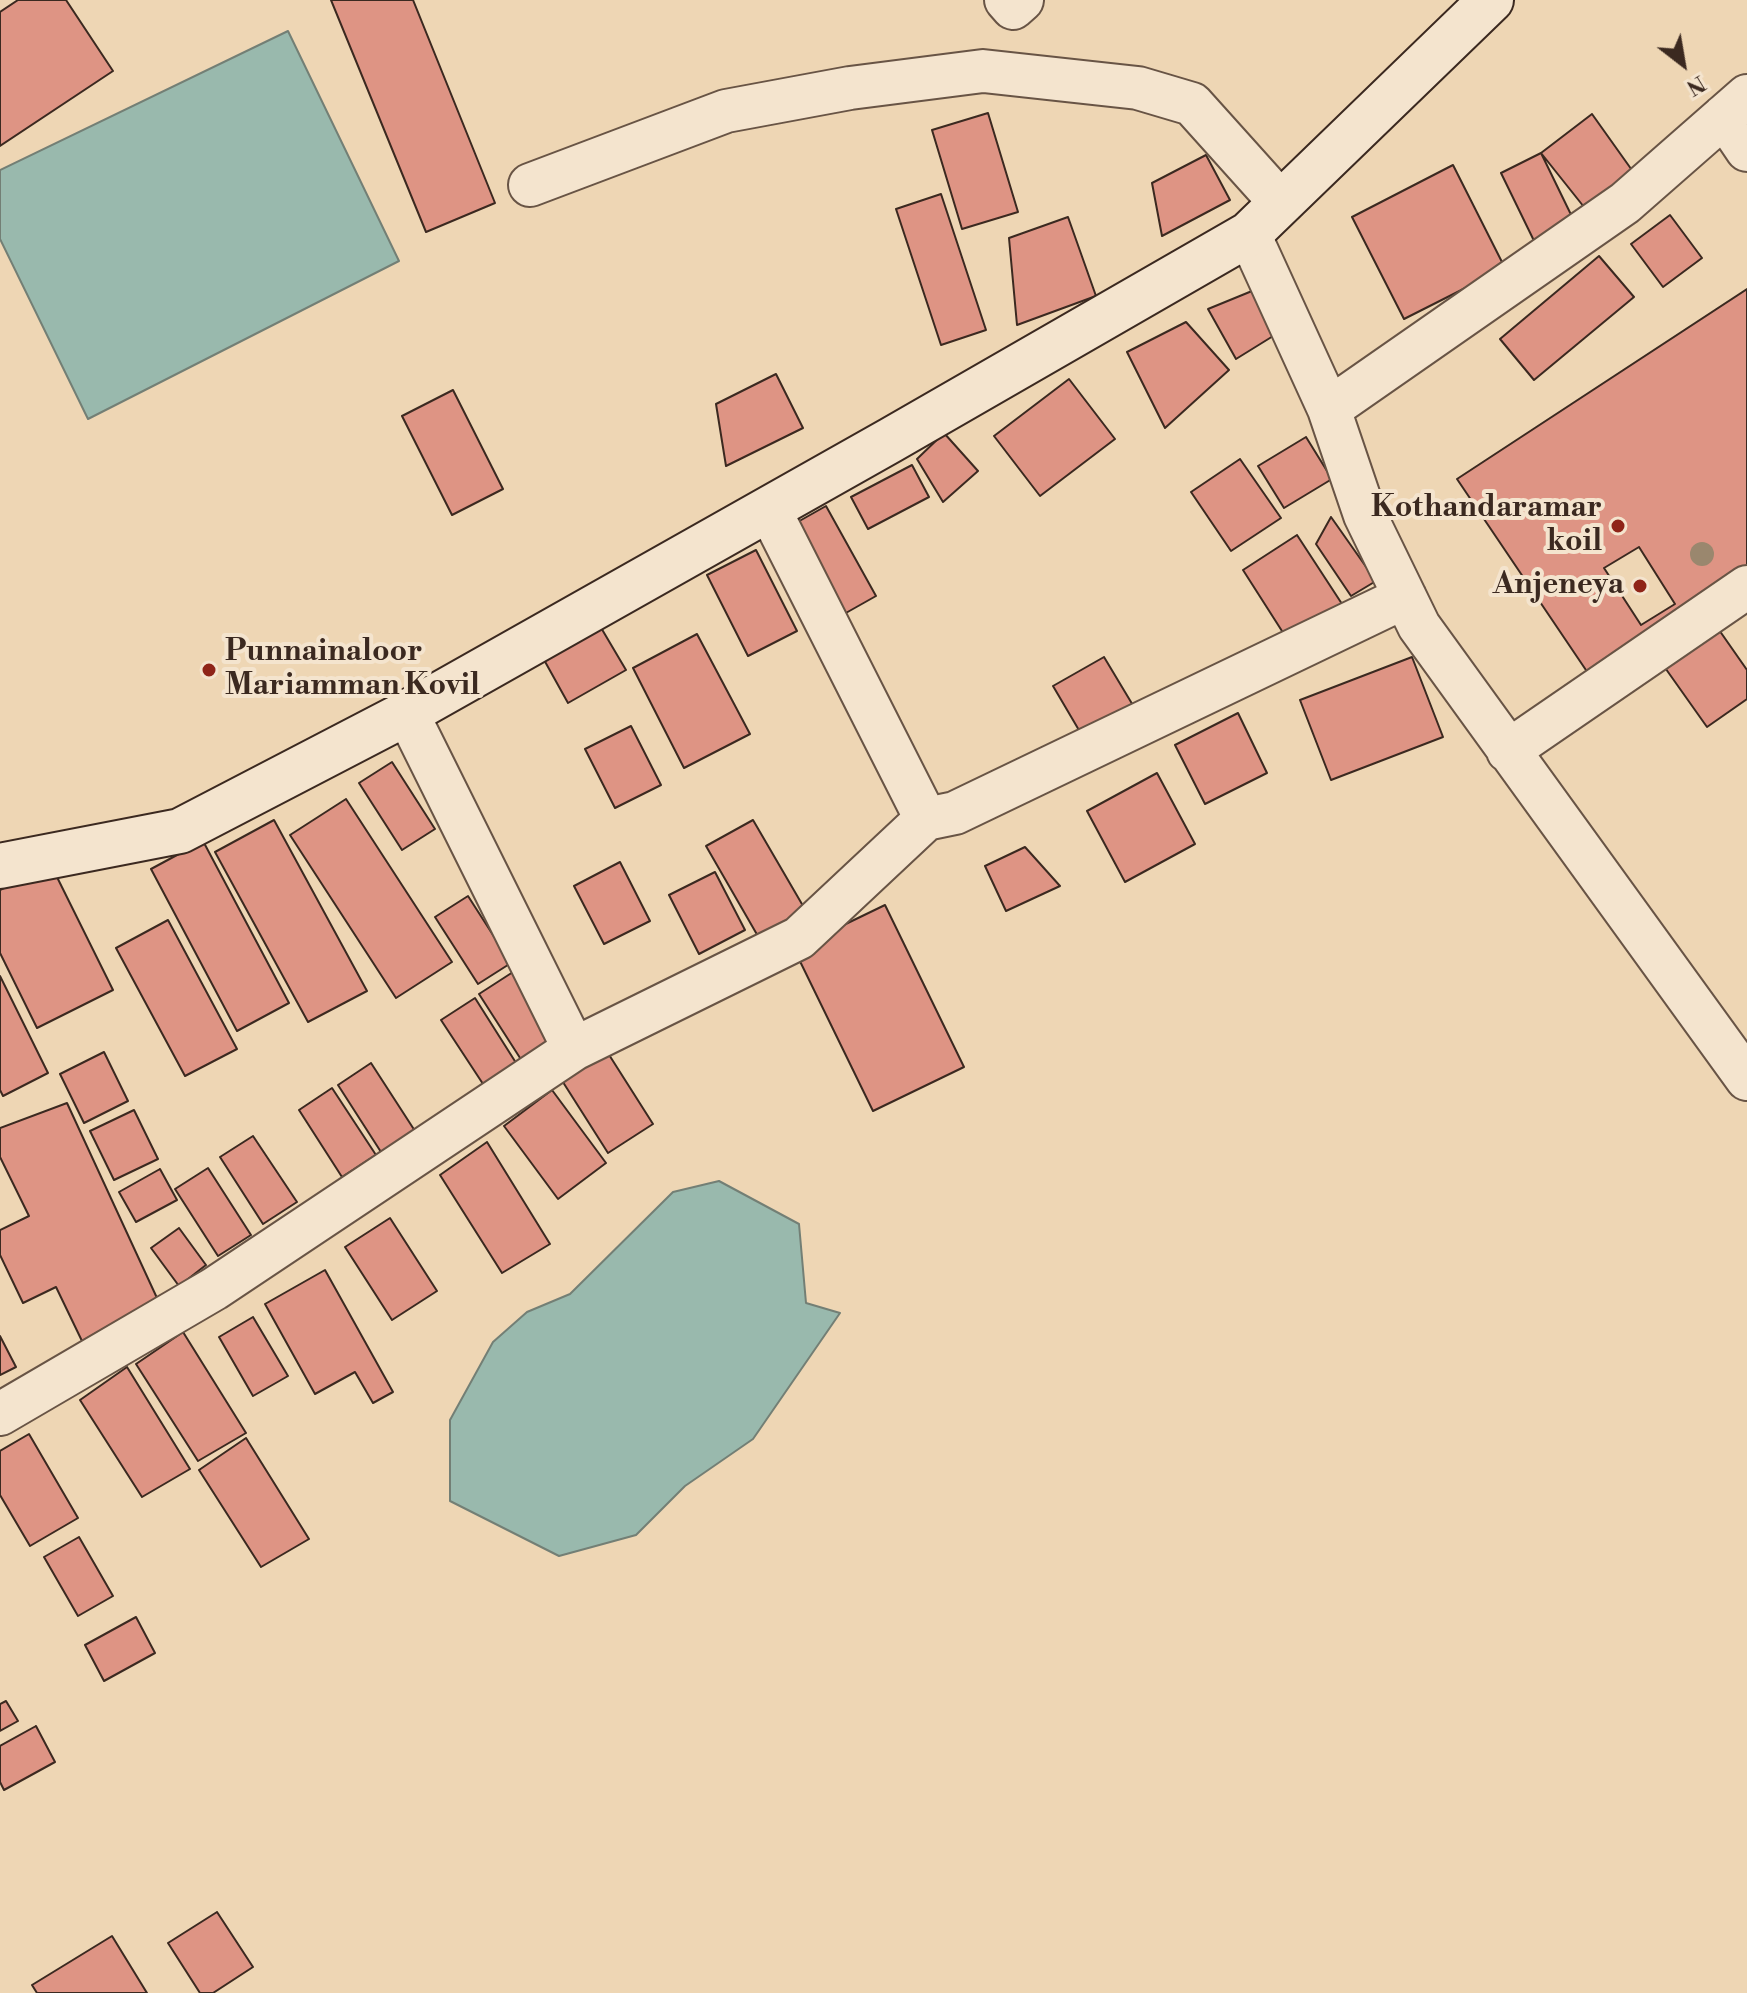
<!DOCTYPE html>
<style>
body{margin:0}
#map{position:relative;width:1747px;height:1993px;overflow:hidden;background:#eed6b4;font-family:"Libre Bodoni",serif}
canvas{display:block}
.north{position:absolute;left:1643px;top:24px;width:80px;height:80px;-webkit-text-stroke:6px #f4e4ce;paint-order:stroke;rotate:149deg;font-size:22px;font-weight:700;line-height:32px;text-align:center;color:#3b2920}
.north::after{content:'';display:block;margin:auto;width:28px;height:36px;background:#3b2920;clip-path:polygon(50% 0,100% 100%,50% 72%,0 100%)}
</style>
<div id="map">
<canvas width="1747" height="1993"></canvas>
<div class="north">N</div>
</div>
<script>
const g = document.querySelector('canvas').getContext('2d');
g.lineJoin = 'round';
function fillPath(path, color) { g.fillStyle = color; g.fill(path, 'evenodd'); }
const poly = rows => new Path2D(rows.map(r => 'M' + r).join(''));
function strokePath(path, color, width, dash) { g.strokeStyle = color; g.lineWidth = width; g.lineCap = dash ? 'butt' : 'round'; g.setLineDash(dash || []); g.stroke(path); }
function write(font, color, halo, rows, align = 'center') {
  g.font = font + ' "Libre Bodoni",serif'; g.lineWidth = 8; g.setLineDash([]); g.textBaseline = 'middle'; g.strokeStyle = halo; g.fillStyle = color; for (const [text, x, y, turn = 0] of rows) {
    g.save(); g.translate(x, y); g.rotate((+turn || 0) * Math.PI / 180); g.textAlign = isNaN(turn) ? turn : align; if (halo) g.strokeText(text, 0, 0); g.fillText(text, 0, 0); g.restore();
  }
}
const water = poly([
 [288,31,399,261,88,419,0,239,0,170,288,31],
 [719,1181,799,1224,806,1303,840,1313,753,1439,685,1486,636,1535,559,1556,450,1501,450,1420,493,1342,527,1312,570,1294,673,1192,719,1181]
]);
const building = poly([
 [18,0,66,0,113,71,0,146,0,12,18,0],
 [331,0,413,0,495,203,426,232,331,0],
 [988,113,1018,212,962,229,932,130,988,113],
 [1592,114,1634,173,1584,207,1541,153,1592,114],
 [1541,153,1578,229,1538,249,1501,173,1541,153],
 [1206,155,1230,200,1162,236,1152,183,1206,155],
 [1453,165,1505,268,1404,319,1352,217,1453,165],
 [941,194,986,330,941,345,896,209,941,194],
 [1670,215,1702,258,1663,287,1631,244,1670,215],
 [1068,217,1096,296,1017,325,1009,238,1068,217],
 [1599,256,1634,297,1534,380,1500,339,1599,256],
 [1747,289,1747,574,1592,679,1457,479,1747,289],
 [1252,291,1278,333,1236,359,1208,309,1252,291],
 [1186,322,1229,370,1165,428,1127,352,1186,322],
 [776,374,803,428,726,466,716,404,776,374],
 [1069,379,1115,439,1040,496,994,436,1069,379],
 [453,390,503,489,452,515,402,416,453,390],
 [944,433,978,471,943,502,917,459,944,433],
 [1306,437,1332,479,1284,508,1258,466,1306,437],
 [1240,459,1281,518,1231,551,1191,492,1240,459],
 [912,465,929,497,868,529,851,497,912,465],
 [826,506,876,596,821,627,771,537,826,506],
 [1331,517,1376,581,1351,596,1316,544,1331,517],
 [1297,535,1344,607,1289,642,1243,570,1297,535],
 [1639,547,1675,604,1641,625,1604,568,1639,547],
 [756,550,797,631,748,656,707,575,756,550],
 [1710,617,1747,670,1747,699,1707,727,1656,655,1710,617],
 [600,626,626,670,568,703,543,658,600,626],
 [697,634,750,734,684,768,633,668,697,634],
 [1104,657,1134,707,1083,737,1053,686,1104,657],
 [1412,657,1443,737,1331,780,1300,700,1412,657],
 [1238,713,1267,773,1205,804,1175,745,1238,713],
 [631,726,661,785,615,808,585,749,631,726],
 [392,762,435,829,402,850,359,783,392,762],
 [1157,773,1195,844,1125,882,1087,811,1157,773],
 [346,799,452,962,396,998,290,835,346,799],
 [274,820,367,991,308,1022,215,852,274,820],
 [753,820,806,911,759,938,706,846,753,820],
 [203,841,289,1003,237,1031,151,869,203,841],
 [1025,847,1060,886,1006,911,985,866,1025,847],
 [620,862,650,921,604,944,574,886,620,862],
 [51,865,113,990,37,1028,0,953,0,890,51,865],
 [715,872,745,930,699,954,669,895,715,872],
 [468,896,511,963,478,984,435,917,468,896],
 [885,905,964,1067,873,1111,794,949,885,905],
 [168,920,237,1049,185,1076,116,948,168,920],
 [513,972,556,1039,522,1061,479,994,513,972],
 [0,976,48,1073,3,1096,0,1090,0,976],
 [475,998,518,1066,485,1087,441,1020,475,998],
 [606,1050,653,1124,608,1153,561,1079,606,1050],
 [104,1052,128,1101,84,1123,60,1074,104,1052],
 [371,1063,415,1131,381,1152,338,1085,371,1063],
 [332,1088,376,1155,342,1177,299,1110,332,1088],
 [552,1090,606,1163,558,1199,504,1126,552,1090],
 [67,1103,157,1298,82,1341,56,1287,23,1303,0,1255,0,1230,29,1216,0,1157,0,1128,67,1103],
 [134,1110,158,1159,114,1180,90,1131,134,1110],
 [253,1136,297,1202,263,1224,220,1157,253,1136],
 [487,1142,550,1244,502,1273,440,1175,487,1142],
 [208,1168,251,1235,218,1256,175,1189,208,1168],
 [160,1169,177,1200,136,1222,119,1192,160,1169],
 [390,1218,437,1291,392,1320,345,1247,390,1218],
 [179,1228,206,1265,179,1286,151,1248,179,1228],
 [325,1270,393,1392,373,1403,355,1372,315,1394,265,1304,325,1270],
 [253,1317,288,1376,253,1396,219,1337,253,1317],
 [183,1332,246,1433,198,1461,136,1364,183,1332],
 [0,1336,16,1367,0,1375,0,1336],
 [127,1367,190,1469,142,1497,80,1400,127,1367],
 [29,1434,78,1518,30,1546,0,1495,0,1451,29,1434],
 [246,1438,309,1539,261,1567,199,1470,246,1438],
 [79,1537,113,1596,78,1616,44,1557,79,1537],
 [136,1617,155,1653,104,1681,85,1645,136,1617],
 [6,1701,18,1721,0,1731,0,1704,6,1701],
 [36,1726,55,1762,4,1790,0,1782,0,1746,36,1726],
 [217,1912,253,1967,213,1993,200,1993,168,1943,217,1912],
 [112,1936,147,1993,37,1993,32,1985,112,1936]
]);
const street = poly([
 [1006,0,1013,8,1022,0],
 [1724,116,1747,150],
 [530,185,726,111,850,88,983,71,1138,88,1192,104,1281,203],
 [1249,234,1329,409,1365,515,1419,626,1747,1079],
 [1329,409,1625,203,1747,96],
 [769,509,926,819],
 [1508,751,1747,587],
 [574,1049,799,938,926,819,955,813,1405,597],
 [0,1414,214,1289,574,1049,407,713]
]);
const secondary = poly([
 [0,866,180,831,407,713,891,440,1249,234,1491,0]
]);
const trees = [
 [1702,554]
];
const markers = [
 [1618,526,8,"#8f2418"],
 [1640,586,8,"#8f2418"],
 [209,670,8,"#8f2418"]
];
const poiNames = [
 ["Kothandaramar",1602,509],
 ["koil",1602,543],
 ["Anjeneya",1624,586],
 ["Punnainaloor",225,653,"left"],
 ["Mariamman Kovil",225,687,"left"]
];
fillPath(water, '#99b9ad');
strokePath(water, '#737f75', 2);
fillPath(building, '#de9484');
strokePath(building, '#3b2920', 2);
strokePath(street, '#685445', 46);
strokePath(secondary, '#3b2920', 48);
strokePath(street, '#f4e4ce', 42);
strokePath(secondary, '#f4e4ce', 44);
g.fillStyle = '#9a876e';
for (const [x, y] of trees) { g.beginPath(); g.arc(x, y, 12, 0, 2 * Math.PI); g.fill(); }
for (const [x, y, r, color] of markers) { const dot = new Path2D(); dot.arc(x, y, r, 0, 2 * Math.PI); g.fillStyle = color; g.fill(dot); strokePath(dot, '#f4e4ce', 3); }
write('bold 30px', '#3b2920', '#f4e4ce', poiNames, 'right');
</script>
